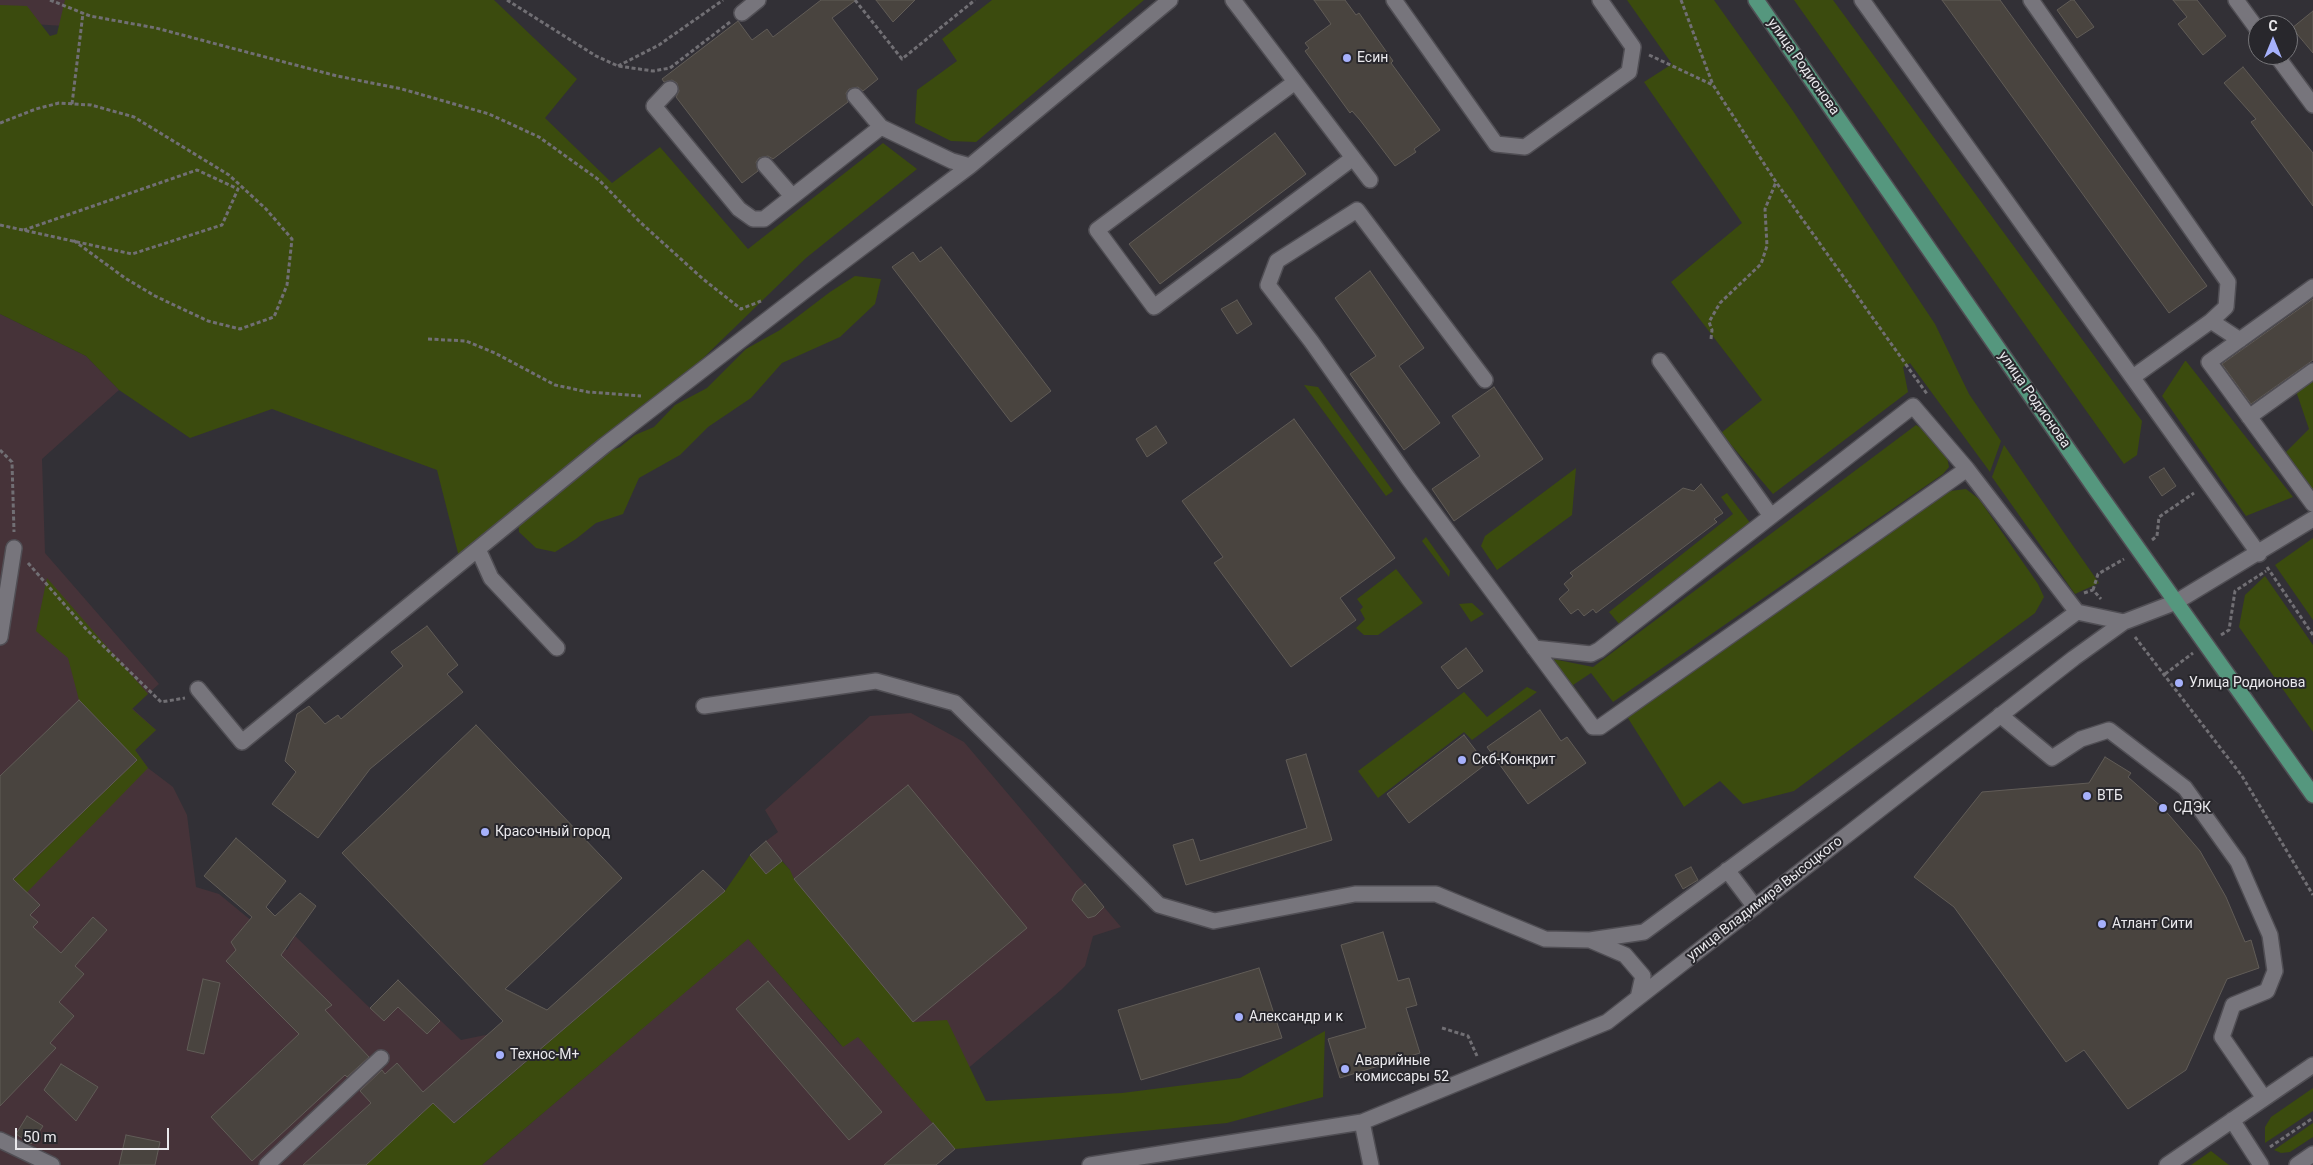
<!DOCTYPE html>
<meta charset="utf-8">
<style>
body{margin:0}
#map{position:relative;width:2313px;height:1165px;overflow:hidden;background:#323036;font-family:Roboto,sans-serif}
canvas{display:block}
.north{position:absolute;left:2248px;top:15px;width:50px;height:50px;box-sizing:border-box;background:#28272c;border:1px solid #767579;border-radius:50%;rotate:0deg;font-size:14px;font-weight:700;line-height:20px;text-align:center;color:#eae9ed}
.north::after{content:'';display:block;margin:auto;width:18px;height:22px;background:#a6b1fc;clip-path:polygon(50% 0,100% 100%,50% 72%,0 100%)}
.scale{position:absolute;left:15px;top:1128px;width:154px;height:22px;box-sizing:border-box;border:2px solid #eae9ed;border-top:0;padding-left:6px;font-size:15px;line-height:18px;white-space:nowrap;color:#eae9ed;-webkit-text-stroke:4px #28272c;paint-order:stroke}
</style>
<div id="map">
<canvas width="2313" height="1165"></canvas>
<div class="north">С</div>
<div class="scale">50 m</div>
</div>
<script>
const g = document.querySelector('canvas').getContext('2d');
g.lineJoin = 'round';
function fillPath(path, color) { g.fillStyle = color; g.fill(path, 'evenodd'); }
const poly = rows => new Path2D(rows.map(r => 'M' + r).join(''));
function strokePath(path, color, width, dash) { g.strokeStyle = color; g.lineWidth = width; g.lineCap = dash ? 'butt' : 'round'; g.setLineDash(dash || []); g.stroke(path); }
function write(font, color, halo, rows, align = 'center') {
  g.font = font + ' Roboto,sans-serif'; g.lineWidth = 4; g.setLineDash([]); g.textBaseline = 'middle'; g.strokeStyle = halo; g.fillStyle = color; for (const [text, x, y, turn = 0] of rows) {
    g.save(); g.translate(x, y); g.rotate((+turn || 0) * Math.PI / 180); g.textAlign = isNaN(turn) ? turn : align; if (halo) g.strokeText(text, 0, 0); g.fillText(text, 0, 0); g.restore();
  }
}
const industrial = poly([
 [0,0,65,0,64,26,0,22],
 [0,314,86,356,119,390,42,459,45,553,159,684,132,708,156,730,135,750,148,768,173,787,187,815,196,887,219,894,287,950,295,936,370,1008,398,980,461,1040,505,1031,547,1010,563,1030,454,1123,433,1103,366,1165,0,1165],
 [911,713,964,742,1121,927,1093,936,1085,966,1061,990,921,1108,955,1149,936,1165,482,1165,748,938,842,1047,746,910,790,870,766,841,778,832,765,810,870,716]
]);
const green = poly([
 [65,0,494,0,577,79,545,118,612,183,660,147,748,249,883,143,917,169,806,258,620,439,597,456,620,447,635,435,654,427,675,405,707,388,746,349,780,330,830,292,855,276,881,279,875,304,840,337,782,363,751,398,708,427,680,455,639,478,623,514,596,523,576,539,555,552,536,548,519,532,518,517,459,557,437,470,272,409,190,438,119,390,86,356,0,314,0,5,27,6,50,36,57,34],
 [992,0,1144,0,976,142,951,141,915,123,917,90,957,61,942,39],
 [1627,0,1714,0,1793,111,1935,324,1969,394,2001,441,1990,472,1910,363,1903,367,1908,392,1773,494,1721,433,1762,400,1671,282,1742,223,1644,82,1672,64],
 [1794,0,1833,0,2142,421,2137,455,2124,464],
 [2185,361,2186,361,2293,497,2246,516,2162,396],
 [2313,379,2313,490,2286,452,2309,429,2296,391],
 [1304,385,1318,387,1393,491,1386,496],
 [1916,425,1923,429,1947,457,1949,467,1943,474,1613,702,1591,673,1573,685,1589,707,1583,711,1551,660,1553,659,1593,667],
 [2004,445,2069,540,2099,583,2075,594,1992,477],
 [1576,468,1572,515,1497,570,1481,546,1485,536],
 [1966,489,1979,499,2038,584,2044,597,2035,613,1794,791,1743,804,1720,781,1684,807,1626,715,1923,506,1950,491],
 [1727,493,1751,524,1620,625,1609,612,1733,514,1721,497],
 [1426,537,1450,571,1449,577,1422,541],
 [2313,538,2313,620,2275,565],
 [1396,569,1423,603,1378,635,1364,635,1356,628,1365,619,1360,610,1363,607,1357,599],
 [2265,576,2313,645,2313,732,2239,627,2245,595],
 [47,578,148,694,132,709,156,730,135,750,148,768,0,920,3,890,137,760,79,700,68,658,36,631],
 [1472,603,1484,614,1471,622,1459,604],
 [1527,687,1537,692,1472,740,1464,732,1378,798,1358,771,1464,692,1487,717],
 [750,855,766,874,782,861,790,870,794,879,913,1022,947,1020,986,1101,1122,1093,1240,1078,1325,1031,1323,1097,1227,1123,955,1149,858,1037,843,1047,748,939,482,1165,366,1165,433,1103,455,1123,725,891],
 [2313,1088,2313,1111,2265,1143,2265,1127,2271,1117],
 [2313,1123,2313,1137,2290,1152,2281,1153,2274,1150],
 [2211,1151,2229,1165,2191,1165]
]);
const building = poly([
 [821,0,856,0,832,18,878,79,863,91,858,87,849,89,846,93,848,102,773,159,768,156,759,158,756,162,758,171,742,183,676,97,679,91,677,83,672,80,664,82,662,79,738,21,752,40,767,29,773,37,821,0],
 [876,0,915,0,893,22,876,0],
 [1314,0,1345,0,1356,15,1359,13,1393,61,1391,63,1440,130,1414,149,1416,152,1395,166,1360,120,1352,111,1350,113,1305,51,1309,48,1305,43,1331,24,1314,0],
 [1942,0,2000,0,2207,286,2169,313,1942,0],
 [2071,0,2074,0,2094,27,2077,38,2057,10,2071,0],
 [2173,0,2197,0,2226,36,2203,55,2178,24,2187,17,2173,0],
 [2313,11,2313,53,2292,28,2313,11],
 [2243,67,2313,153,2313,206,2251,122,2256,119,2224,83,2243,67],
 [1275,133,1306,174,1160,284,1129,244,1275,133],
 [941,247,1051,391,1011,422,892,267,913,252,920,262,941,247],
 [1370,271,1424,348,1399,366,1440,423,1404,450,1350,374,1376,356,1335,298,1370,271],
 [2313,299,2313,360,2251,404,2222,364,2313,299],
 [1237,300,1252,324,1237,334,1221,309,1237,300],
 [1494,387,1543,459,1454,521,1432,489,1480,456,1452,416,1494,387],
 [1294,419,1395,558,1340,598,1356,620,1291,667,1214,563,1223,557,1182,501,1294,419],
 [1156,426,1167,443,1147,457,1136,439,1156,426],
 [2164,468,2176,486,2162,496,2149,477,2164,468],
 [1701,484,1723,513,1714,519,1717,522,1596,613,1593,609,1584,616,1578,609,1571,614,1559,599,1569,590,1564,584,1573,576,1570,573,1683,488,1694,491,1701,484],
 [427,626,458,665,447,674,463,692,370,769,318,838,272,804,296,772,285,761,297,714,309,706,325,724,338,715,341,719,403,666,391,652,427,626],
 [1466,648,1483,671,1458,689,1441,667,1466,648],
 [79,700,137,760,13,879,40,905,30,915,38,922,33,927,61,953,93,917,107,930,75,966,84,974,59,1002,74,1016,50,1043,56,1048,0,1106,0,776,79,700],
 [1540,710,1561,741,1567,737,1586,763,1528,804,1487,747,1540,710],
 [476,725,622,878,505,989,547,1010,703,870,725,891,454,1123,433,1103,366,1165,303,1165,371,1103,360,1091,382,1070,385,1074,397,1063,423,1092,503,1021,342,853,476,725],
 [1464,735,1486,764,1409,823,1387,794,1464,735],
 [1306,754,1332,840,1186,885,1173,845,1193,839,1200,861,1307,828,1286,760,1306,754],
 [2105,757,2131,773,2128,777,2163,808,2200,851,2226,897,2245,942,2251,940,2259,968,2227,979,2186,1070,2128,1109,2084,1050,2066,1062,1954,907,1914,877,1982,792,2089,783,2105,757],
 [908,785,1027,928,913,1022,794,879,908,785],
 [236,838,286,881,266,907,275,916,300,893,316,906,281,955,332,1005,325,1010,369,1057,347,1077,345,1075,252,1161,211,1117,299,1034,226,961,236,950,231,942,252,917,204,876,236,838],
 [766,841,782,861,766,874,750,855,766,841],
 [1691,867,1698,880,1683,889,1675,875,1691,867],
 [1085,884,1104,907,1095,916,1088,918,1072,900,1076,892,1085,884],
 [1383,932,1398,981,1409,978,1417,1005,1406,1008,1420,1053,1340,1078,1328,1039,1366,1028,1341,945,1383,932],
 [1259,968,1282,1038,1141,1080,1118,1010,1259,968],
 [203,979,220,983,204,1054,187,1050,203,979],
 [398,980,440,1021,427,1034,398,1007,384,1021,370,1008,398,980],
 [768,981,882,1112,849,1140,736,1009,768,981],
 [61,1064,98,1087,76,1121,44,1090,61,1064],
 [27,1116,43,1126,31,1144,16,1134,27,1116],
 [933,1123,955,1149,936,1165,884,1165,933,1123],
 [126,1135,160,1142,155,1165,119,1165,126,1135]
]);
const path = poly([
 [50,0,90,16,156,28,337,76,402,89,489,114,539,137,599,180,640,222,703,279,741,309,761,301],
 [507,0,596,56,618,66,653,71,670,68,730,22],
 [855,0,902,59,975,0],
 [1681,0,1713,85],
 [1649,55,1713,85,1776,182,1927,394],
 [618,66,659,45,723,0],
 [72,104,83,13],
 [0,123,36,109,59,103,91,105,134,117,229,175,266,209,292,239,287,285,274,317,240,329,208,321,155,296,125,278,73,240],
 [0,225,132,254,222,225,238,189,197,170,24,230],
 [428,339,466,341,495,353,555,385,588,392,641,396],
 [1711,339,1712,330,1709,322,1720,303,1761,264,1767,246,1765,209,1776,182],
 [0,450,12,462,14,532],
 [2152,540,2157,536,2159,517,2194,493],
 [28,563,87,630,161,702,185,698],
 [2267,567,2313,635],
 [2093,590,2098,574,2124,559],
 [2084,593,2093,590,2101,599],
 [2221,635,2229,630,2235,591,2266,571],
 [2135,637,2242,776,2313,895],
 [2165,674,2193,653],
 [1442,1028,1468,1036,1477,1056],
 [2270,1147,2313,1118]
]);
const minor = poly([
 [1233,0,1370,180],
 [1394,0,1496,144,1525,147,1629,72,1633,47,1600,0],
 [1862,0,2259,554],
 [2031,0,2228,282,2226,307,2211,321],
 [2236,0,2258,30],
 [742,13,758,0],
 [2276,55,2313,105],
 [1295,82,1097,230,1154,307,1353,158],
 [670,89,654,106,739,209,753,219,764,219,881,127,952,161,970,166,1170,0],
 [855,96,881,127],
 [765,165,792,196],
 [2313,287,2209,362,2313,504],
 [1660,361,1771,516],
 [2133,377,2211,321,2240,340],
 [1485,380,1357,210,1277,261,1268,285,1311,341,1408,478,1593,727,1600,727,1967,469,2077,612],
 [2249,417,2313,371],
 [478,549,491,578,557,648],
 [0,637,14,548],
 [1534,648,1591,654,1599,650,1913,406,1967,469],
 [198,689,242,742,605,445,820,279,970,166],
 [704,706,876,681,955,703,1159,905,1214,921,1355,894,1436,894,1545,939,1590,940,1644,932,2077,612,2124,622],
 [2000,715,2052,758,2081,739,2109,730,2185,788,2238,862,2270,935,2275,971,2267,991,2233,1005,2222,1037,2264,1098],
 [1727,870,1755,907],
 [1590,940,1625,955,1643,976,1638,998],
 [2232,1120,2261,1165],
 [0,1140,52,1165],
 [267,1165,381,1058],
 [1090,1165,1362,1122],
 [1371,1165,1362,1122,1607,1022,2074,658,2124,622,2176,602,2313,519],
 [2167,1165,2313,1065],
 [2297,1165,2313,1154]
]);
const major = poly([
 [1756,0,2097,491,2313,795]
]);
const markers = [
 [1347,58,5,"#a6b1fc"],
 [2179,683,5,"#a6b1fc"],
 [1462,760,5,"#a6b1fc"],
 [2087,796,5,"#a6b1fc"],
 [2163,808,5,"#a6b1fc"],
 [485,832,5,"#a6b1fc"],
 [2102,924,5,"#a6b1fc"],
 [1239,1017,5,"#a6b1fc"],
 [500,1055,5,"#a6b1fc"],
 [1345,1069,5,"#a6b1fc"]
];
const poiNames = [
 ["Есин",1357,58],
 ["Улица Родионова",2189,683],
 ["Скб-Конкрит",1472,760],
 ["ВТБ",2097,796],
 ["СДЭК",2173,808],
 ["Красочный город",495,832],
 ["Атлант Сити",2112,924],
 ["Александр и к",1249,1017],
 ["Технос-М+",510,1055],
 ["Аварийные",1355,1061],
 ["комиссары 52",1355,1077]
];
const streetNames = [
 ["улица Родионова",1803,67,55],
 ["улица Родионова",2034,400,55],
 ["улица Владимира Высоцкого",1765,899,-38]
];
fillPath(industrial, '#463339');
fillPath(green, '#3b4b0e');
fillPath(building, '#49443f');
strokePath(building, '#615c57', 1);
strokePath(minor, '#504e54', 18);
strokePath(major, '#504e54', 18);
strokePath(path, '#716f74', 3, [4, 2.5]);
strokePath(minor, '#77757c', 15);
strokePath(major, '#55977e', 15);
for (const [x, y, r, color] of markers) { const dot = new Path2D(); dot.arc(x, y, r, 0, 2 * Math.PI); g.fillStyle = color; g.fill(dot); strokePath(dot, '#28272c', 2); }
write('14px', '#eae9ed', '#28272c', poiNames, 'left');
write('14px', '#eae9ed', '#28272c', streetNames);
</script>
